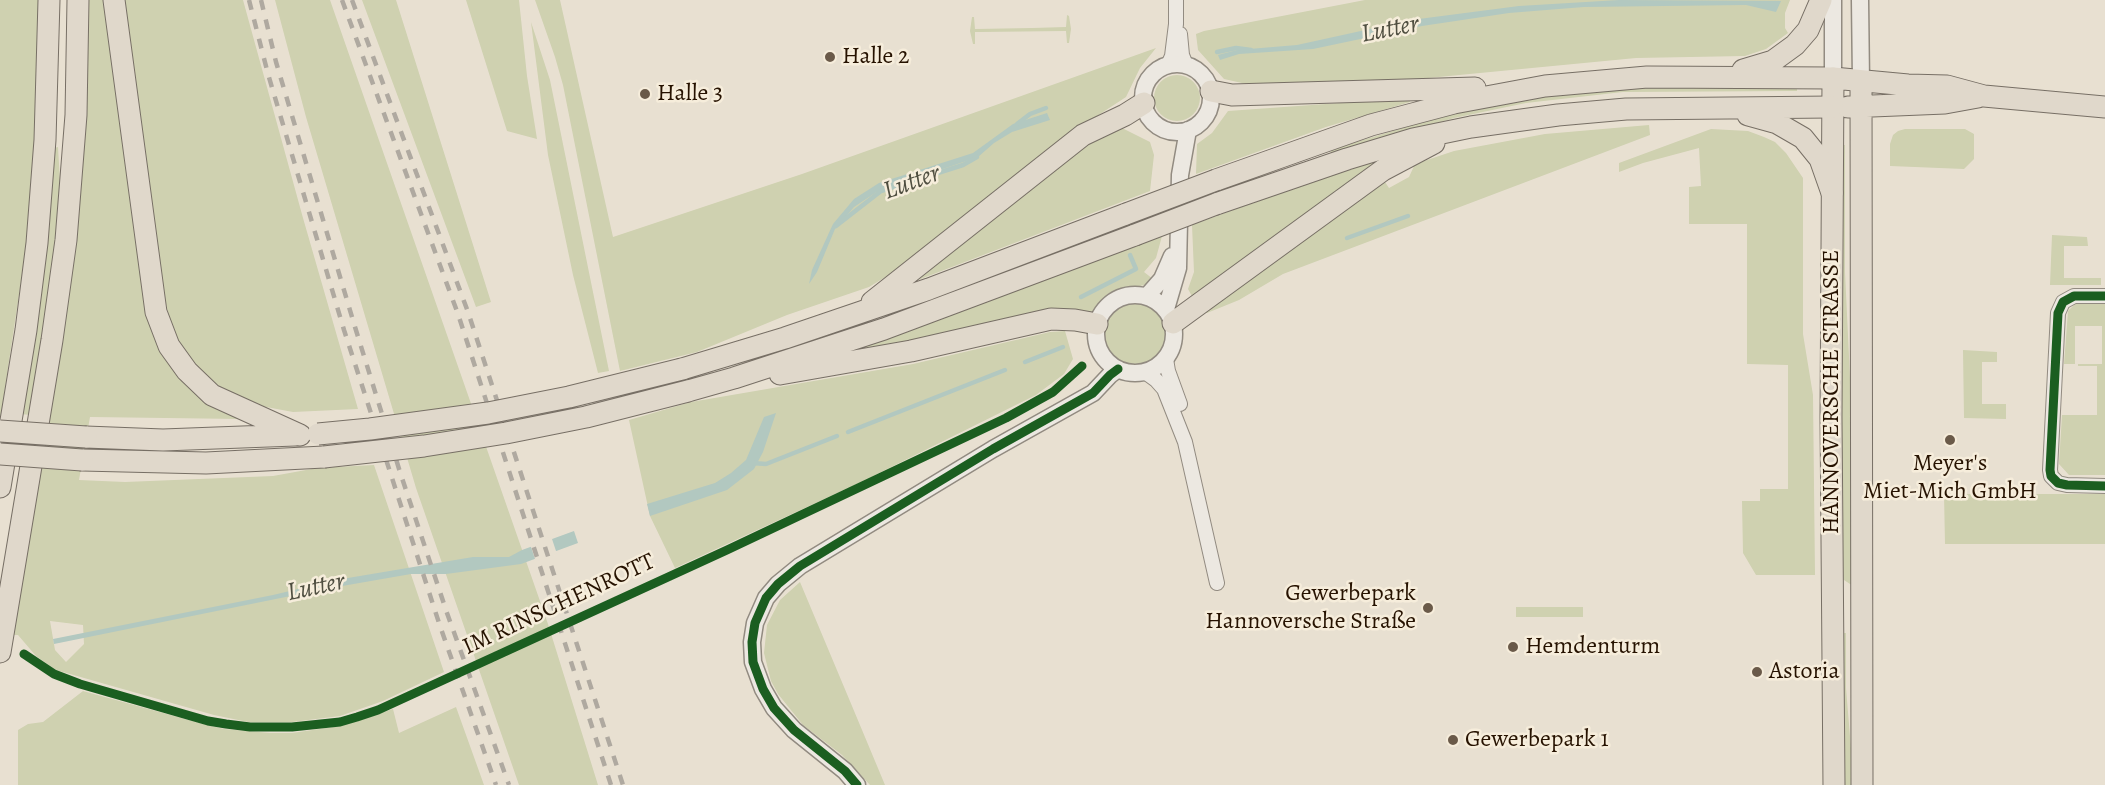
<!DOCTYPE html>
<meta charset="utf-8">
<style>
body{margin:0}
canvas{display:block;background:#e8e0d1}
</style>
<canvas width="2105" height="785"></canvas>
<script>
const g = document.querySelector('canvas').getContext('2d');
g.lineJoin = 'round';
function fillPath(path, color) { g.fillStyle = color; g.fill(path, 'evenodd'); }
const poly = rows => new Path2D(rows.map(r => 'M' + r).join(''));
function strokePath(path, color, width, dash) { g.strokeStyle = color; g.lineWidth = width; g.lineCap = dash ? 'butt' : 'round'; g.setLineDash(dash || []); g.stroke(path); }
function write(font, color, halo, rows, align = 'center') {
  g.font = font + ' Alegreya,serif'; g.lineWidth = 5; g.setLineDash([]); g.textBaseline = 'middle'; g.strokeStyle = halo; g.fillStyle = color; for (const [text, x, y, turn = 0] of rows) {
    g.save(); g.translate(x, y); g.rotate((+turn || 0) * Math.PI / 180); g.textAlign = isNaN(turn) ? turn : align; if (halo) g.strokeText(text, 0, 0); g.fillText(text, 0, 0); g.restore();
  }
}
const green = poly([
 [0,0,39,0,39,76,31,192,26,248,0,421],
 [86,0,105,0,148,309,241,419,90,417,79,480,125,482,273,476,317,468,374,465,444,672,383,701,340,716,292,722,248,722,214,715,56,670,36,656,18,635,12,635],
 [50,621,83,625,84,644,66,662,55,650],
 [122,0,243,0,303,218,358,409,293,412,250,404,224,391,202,372,182,348,169,318,159,270],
 [275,0,330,0,548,624,598,785,519,785,416,488,306,117],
 [362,0,396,0,491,302,476,307],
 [466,0,519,0,527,76,537,139,507,131],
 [535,0,560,0,613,237,802,174,1156,48,1140,68,1126,97,1074,131,897,270,869,287,787,315,697,352,620,371,563,85,555,57],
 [1365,0,1790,0,1785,13,1785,28,1788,33,1766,49,1745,56,1636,58,1428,78,1373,82,1251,85,1224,79,1198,50,1196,34,1204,31],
 [1067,15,1069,16,1071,29,1069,43,1067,43,1066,31,980,32,975,32,975,44,973,44,970,31,972,17,974,17,975,29,1032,28,1066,27],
 [531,22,550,80,609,371,598,373,573,275,548,155],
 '1154 98a23 23 0 1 1 46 0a23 23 0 1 1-46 0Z',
 [1797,86,1797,91,1623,92,1526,103,1454,118,1332,154,1330,150,1452,113,1526,98,1623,87],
 [1410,98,1410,102,1326,127,1196,174,1197,144,1212,133,1228,111],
 [1649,125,1650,135,1283,274,1239,300,1207,313,1203,312,1385,182,1389,188,1409,177,1415,164,1454,151,1545,134],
 [1120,127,1150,142,1154,155,1150,191,918,280,1093,139],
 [1711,129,1748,131,1764,137,1775,142,1786,153,1803,178,1803,334,1813,395,1815,575,1756,575,1743,553,1742,501,1760,501,1760,489,1788,489,1788,365,1747,364,1747,224,1689,224,1689,187,1701,186,1699,148,1643,163,1619,172,1619,163],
 [1905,129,1965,129,1974,134,1974,159,1964,169,1890,166,1890,144,1893,135,1898,131],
 [1839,145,1845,145,1845,272,1851,399,1853,584,1850,584,1841,578],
 [58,147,61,198,49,296,31,415,20,414,40,291,52,189,54,148],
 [1391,156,1194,300,1188,289,1194,272,1192,225,1318,179],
 [2052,235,2087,237,2088,246,2064,246,2064,278,2101,278,2101,285,2050,285],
 [1162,236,1156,258,1144,272,1153,279,1144,285,1114,293,1102,302,1094,315,1005,321,848,353],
 '1104 333a31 31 0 1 1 62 0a31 31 0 1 1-62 0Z',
 [2076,303,2105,303,2105,475,2069,475,2059,464,2062,415,2097,415,2097,366,2078,366,2078,364,2102,364,2102,326,2075,326,2075,364,2064,364,2068,311],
 [1065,331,1073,359,1064,374,1036,395,861,482,675,568,650,516,629,420,691,402,913,364,1050,332],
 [1963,350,1997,352,1997,362,1982,362,1982,404,2006,404,2006,419,1964,418],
 [1944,494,2105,494,2105,544,1945,544],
 [800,582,852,706,885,785,870,785,842,755,803,725,778,694,771,681,764,653,767,625,780,600],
 [1516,607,1583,607,1583,617,1516,617],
 [1842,633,1846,633,1846,688,1854,785,1842,785],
 [83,691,207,725,224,729,270,733,292,733,340,726,393,709,399,733,456,707,484,785,18,785,18,730,28,724,43,722]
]);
const water = poly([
 [1619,0,1781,1,1776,12,1746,5,1584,7,1509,13,1422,26,1313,49,1239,54,1220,60,1218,55,1237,50,1297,45,1411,20,1519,6],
 [1047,113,1050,120,1012,132,994,143,978,157,878,191,854,207,835,229,817,272,809,284,812,270,833,224,854,199,879,183,973,153,1013,124],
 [776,413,763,452,754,469,727,490,650,516,647,504,715,483,731,473,746,460,764,417],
 [574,531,578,543,521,564,446,574,411,574,325,589,54,644,53,639,273,595,336,580,473,557,509,557,522,550]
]);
const pier = poly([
 [551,536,557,554,536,562,530,544]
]);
const stream = poly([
 [1217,52,1236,48,1251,50],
 [1017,124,1030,114,1046,108],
 [836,226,881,191,963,165,977,157],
 [1347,238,1408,216],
 [1081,297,1136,269,1130,255],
 [1025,362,1063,347],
 [848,432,1005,370],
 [752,463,766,464,837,436]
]);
const minor = poly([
 [1180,34,1182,55,1186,65],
 [1168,65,1172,56,1176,24,1176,0],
 [2105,296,2074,296,2063,302,2058,313,2050,470,2051,476,2058,483,2067,485,2105,486],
 [1166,359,1168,371,1180,404],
 [1145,372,1156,380,1164,389,1185,442,1217,583]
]);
const tertiary = poly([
 [1860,0,1861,81],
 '1143 98a34 34 0 1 1 68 0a34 34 0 1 1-68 0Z',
 [1833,78,1833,0],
 '1096 334a39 39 0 1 1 78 0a39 39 0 1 1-78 0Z',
 [1147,296,1162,279,1172,256],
 [1166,309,1178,268,1180,175,1188,130],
 [857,785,845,771,794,730,774,708,763,689,753,662,752,642,755,623,766,598,778,584,800,566,993,449,1093,393,1110,375,1118,369]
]);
const primary = poly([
 [1861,81,1862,785],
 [1848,107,1945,103,1978,97],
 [0,487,26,330,37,243,45,140,49,0],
 [0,652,52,340,66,240,76,115,78,0],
 [1834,785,1831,417,1833,78,1908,85,1947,86,1984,96,2105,107]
]);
const trunk = poly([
 [114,0,156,312,169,346,187,371,212,395,300,435],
 [1743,70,1773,61,1795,45,1808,30,1821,0],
 [1211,91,1232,95,1475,88],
 [1748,115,1777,123,1803,138,1820,159,1832,193],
 [1216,180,1371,125,1454,103,1545,86,1647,77,1833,78],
 [1216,204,1347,159,1413,139,1471,127,1558,115,1626,109,1832,107],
 [872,302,1083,135,1125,115,1144,103],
 [1173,323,1383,170,1434,143],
 [682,369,785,338,929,289,1126,214],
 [780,374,911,351,1051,319,1075,320,1097,324],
 [688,391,734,378,884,329,1135,235],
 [86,437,163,440,295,435],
 [82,460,206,463,324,457]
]);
const rail = poly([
 [249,0,268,74,344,330,440,626,496,785],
 [261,0,276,62,355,327,400,472,447,613,509,785],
 [342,0,458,314,611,785],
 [352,0,468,312,623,785]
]);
const trunkBridge = poly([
 [1126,214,1216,180],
 [1135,235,1216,204],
 [0,431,86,437],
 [318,434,370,429,488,413,569,397,682,369],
 [0,454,82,460],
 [324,457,424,446,506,433,586,417,688,391]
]);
const cycleway = poly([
 [2105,296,2074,296,2063,302,2058,313,2050,470,2051,476,2058,483,2067,485,2105,486],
 [24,654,54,674,80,684,208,721,226,724,250,727,292,727,340,722,357,717,378,710,727,550,1006,418,1053,392,1082,366],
 [857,785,845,771,794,730,774,708,763,689,753,662,752,642,755,623,766,598,778,584,800,566,993,449,1093,393,1110,375,1118,369]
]);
const markers = [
 [830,57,6,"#6a5a49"],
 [645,94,6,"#6a5a49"],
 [1950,440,6,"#6a5a49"],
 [1428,608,6,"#6a5a49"],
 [1513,647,6,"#6a5a49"],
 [1757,672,6,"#6a5a49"],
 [1453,740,6,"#6a5a49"]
];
const poiNames = [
 ["Halle 2",842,57],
 ["Halle 3",657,94],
 ["Meyer's",1950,464,"center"],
 ["Miet-Mich GmbH",1950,492,"center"],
 ["Gewerbepark",1416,594,"right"],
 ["Hannoversche Straße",1416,622,"right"],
 ["Hemdenturm",1525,647],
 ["Astoria",1769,672],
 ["Gewerbepark 1",1465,740]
];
const streetNames = [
 ["HANNOVERSCHE STRASSE",1832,392,-90],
 ["IM RINSCHENROTT",559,605,-25]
];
const waterNames = [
 ["Lutter",1390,30,-11],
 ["Lutter",912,183,-20],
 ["Lutter",316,588,-12]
];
fillPath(green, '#cfd1b0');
fillPath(water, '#b2c8c0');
fillPath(pier, '#e8e0d1');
strokePath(stream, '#b2c8c0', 4.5);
strokePath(minor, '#928b81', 16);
strokePath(tertiary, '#928b81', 19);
strokePath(primary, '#776f65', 23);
strokePath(trunk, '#776f65', 23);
strokePath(minor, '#ece8e1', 14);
strokePath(tertiary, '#ece8e1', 16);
strokePath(primary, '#e0d8cb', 21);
strokePath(trunk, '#e0d8cb', 21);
strokePath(rail, '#afa9a0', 4.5, [10, 10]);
strokePath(trunkBridge, '#776f65', 23, []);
strokePath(trunkBridge, '#e0d8cb', 21);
strokePath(cycleway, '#1b5e20', 9);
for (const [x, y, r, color] of markers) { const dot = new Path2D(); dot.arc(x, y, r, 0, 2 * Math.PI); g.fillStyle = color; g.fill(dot); strokePath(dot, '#f6eddb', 2); }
write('24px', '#261200', '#f6eddb', poiNames, 'left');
write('24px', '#261200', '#f6eddb', streetNames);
write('italic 26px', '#4f4e40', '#f6eddb', waterNames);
</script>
